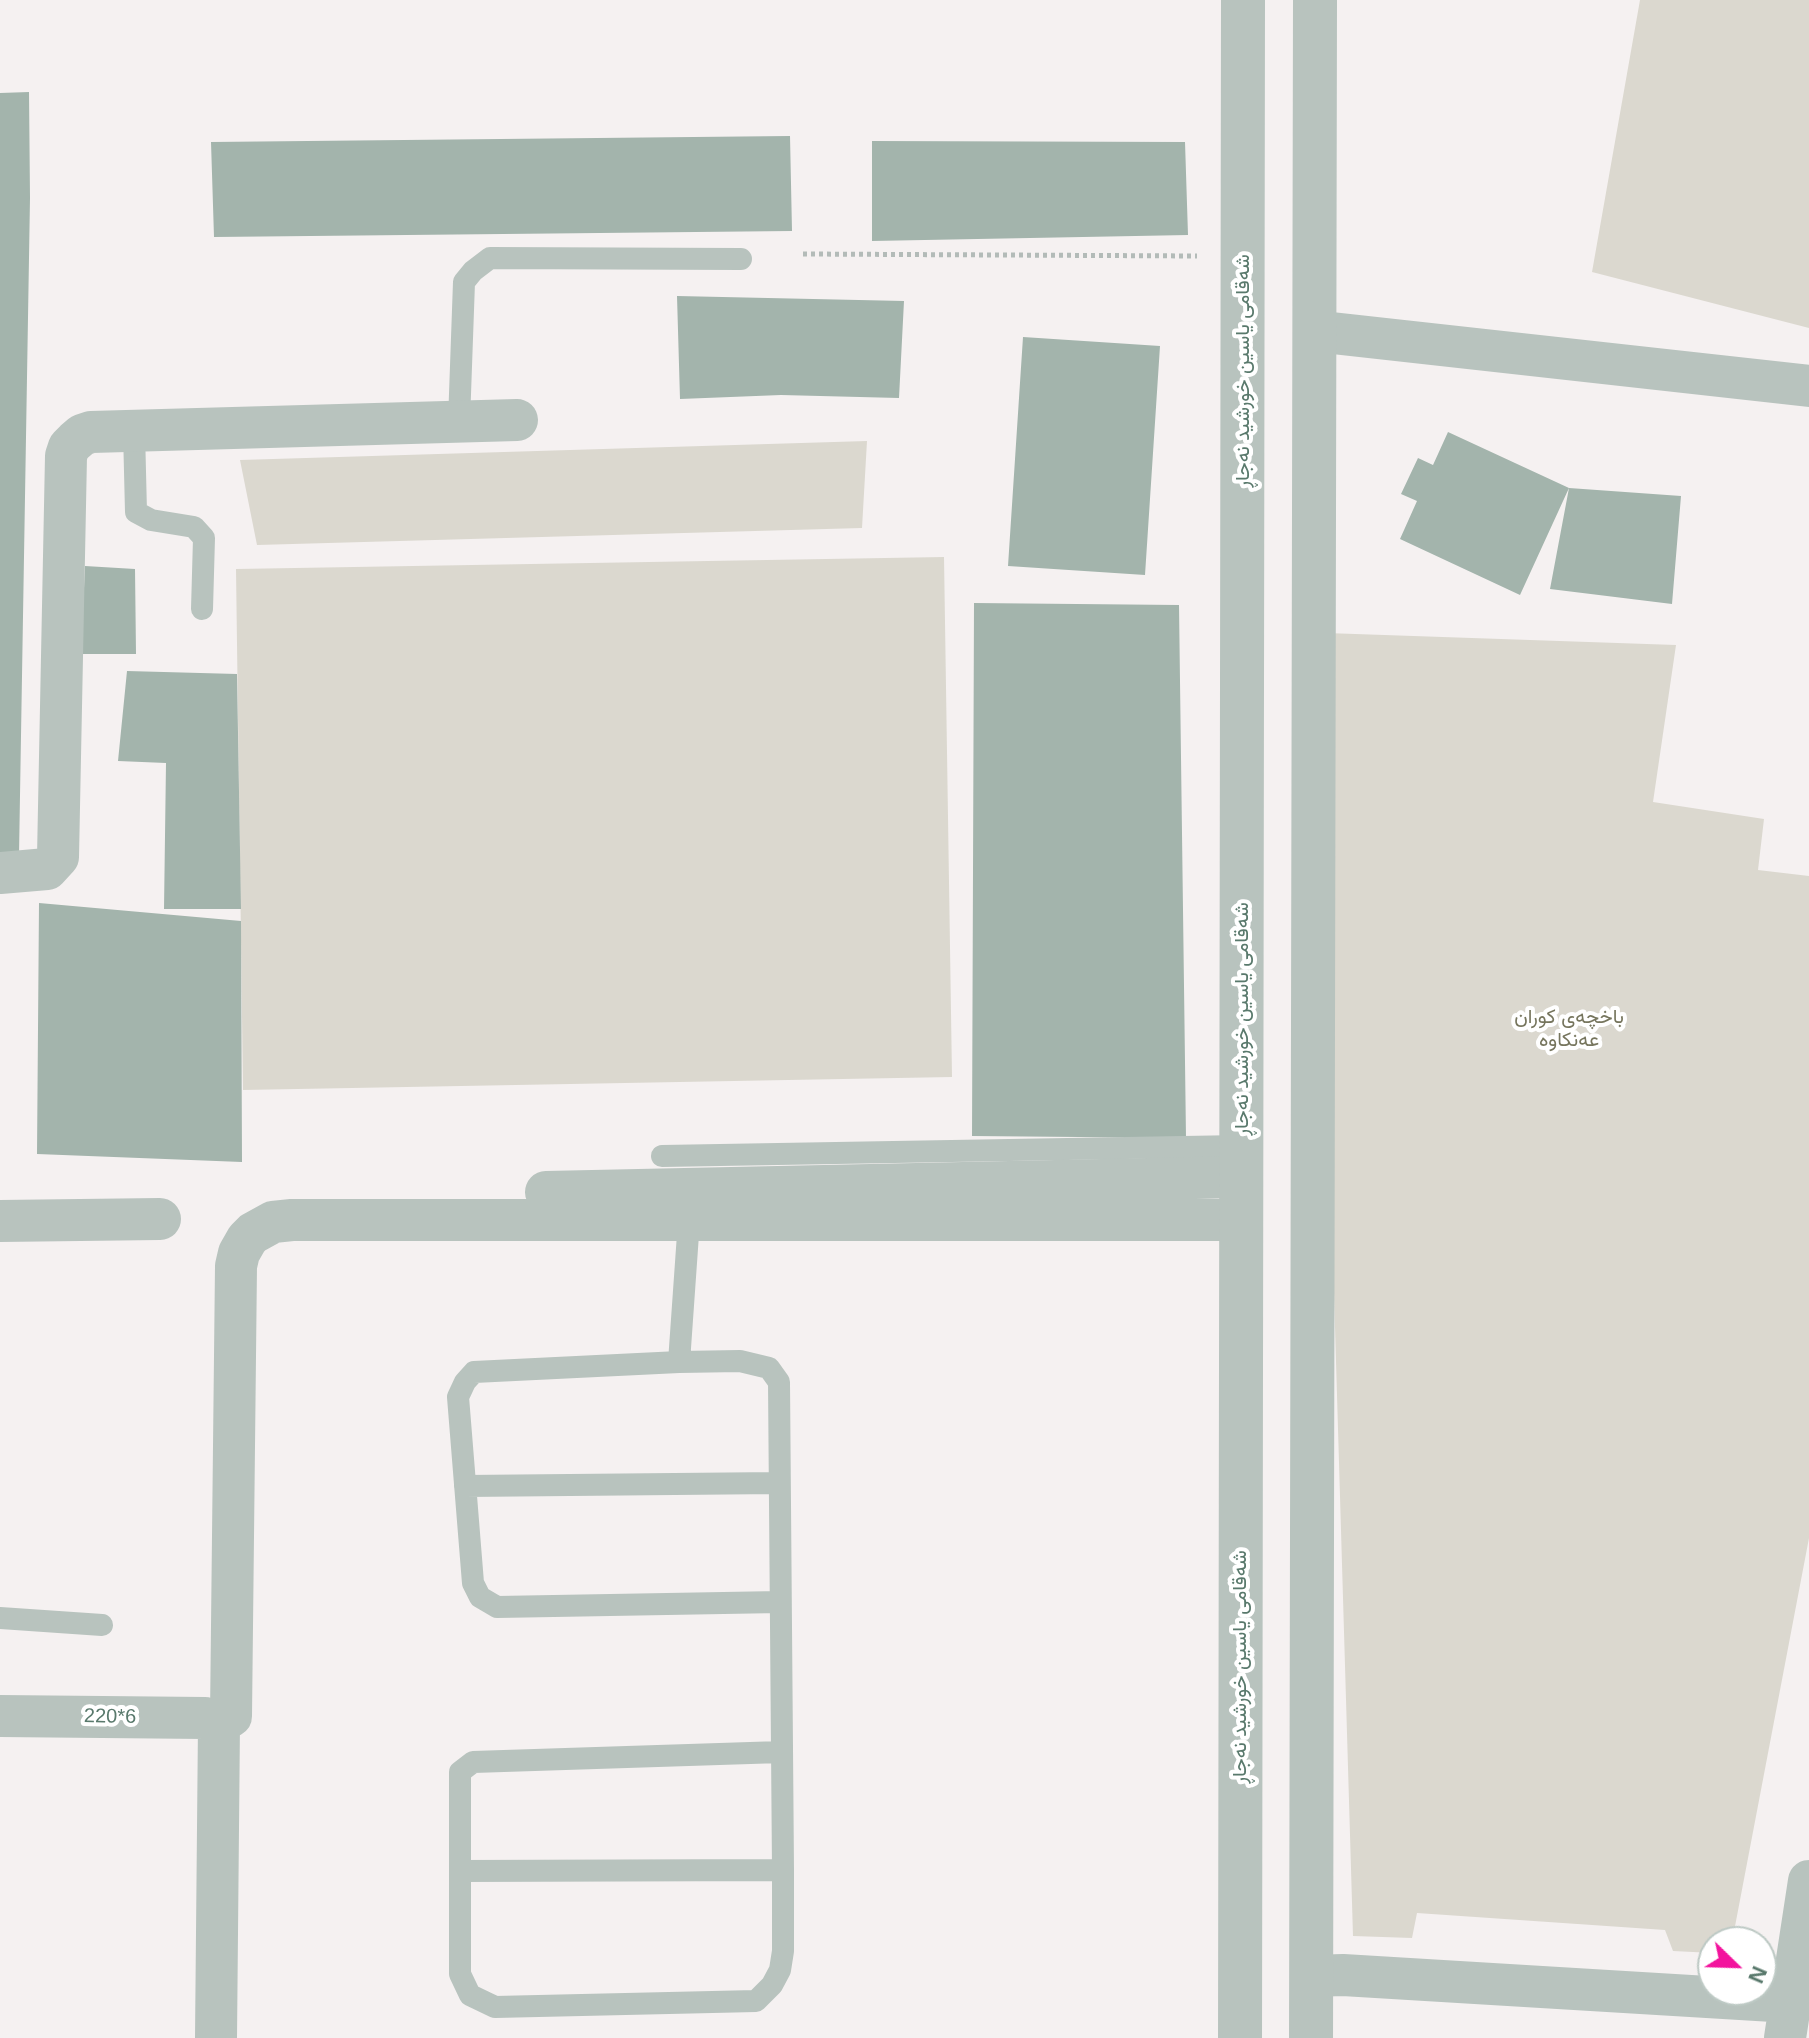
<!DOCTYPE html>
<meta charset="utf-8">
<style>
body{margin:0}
#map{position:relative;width:1809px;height:2038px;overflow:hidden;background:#f5f1f1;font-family:Helvetica,sans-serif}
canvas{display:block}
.north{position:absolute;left:1697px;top:1926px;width:80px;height:80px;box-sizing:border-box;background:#fff;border:2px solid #bdc9c4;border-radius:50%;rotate:113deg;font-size:22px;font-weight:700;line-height:32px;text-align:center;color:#59796c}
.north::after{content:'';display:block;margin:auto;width:28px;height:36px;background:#f3139d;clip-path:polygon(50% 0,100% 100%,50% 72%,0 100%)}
</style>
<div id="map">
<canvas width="1809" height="2038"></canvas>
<div class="north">N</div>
</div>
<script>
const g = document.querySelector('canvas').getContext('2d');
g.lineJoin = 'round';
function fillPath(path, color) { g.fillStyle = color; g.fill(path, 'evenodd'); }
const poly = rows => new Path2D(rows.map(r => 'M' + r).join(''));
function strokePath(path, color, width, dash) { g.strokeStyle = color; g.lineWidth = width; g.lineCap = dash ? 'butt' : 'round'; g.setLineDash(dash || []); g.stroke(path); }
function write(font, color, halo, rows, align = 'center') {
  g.font = font + ' Helvetica,Vazirmatn,sans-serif'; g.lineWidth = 8; g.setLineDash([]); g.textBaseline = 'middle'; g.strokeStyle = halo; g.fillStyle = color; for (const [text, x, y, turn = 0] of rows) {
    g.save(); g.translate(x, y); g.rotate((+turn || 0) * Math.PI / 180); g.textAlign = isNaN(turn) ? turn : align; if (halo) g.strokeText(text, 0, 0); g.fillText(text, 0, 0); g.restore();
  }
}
const green = poly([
 [1640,0,1809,0,1809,328,1592,272],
 [867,441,862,528,257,545,240,460],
 [944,557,952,1077,243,1090,236,569],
 [1326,633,1676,645,1653,802,1764,819,1758,870,1809,876,1809,1538,1732,1942,1713,1942,1713,1953,1673,1951,1665,1930,1417,1913,1412,1938,1353,1936,1331,1192]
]);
const building = poly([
 [29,92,30,198,19,855,0,854,0,93],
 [790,136,792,231,214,237,211,142],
 [872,141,1185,142,1188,235,872,241],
 [677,296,904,301,899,398,781,395,680,399],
 [1023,337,1160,346,1145,575,1008,566],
 [1448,432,1569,488,1681,496,1672,604,1550,589,1569,488,1520,595,1400,539,1417,501,1401,494,1418,458,1433,465],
 [85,566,135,569,136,654,81,654],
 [974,603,1179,605,1186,1138,972,1136],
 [127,671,237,674,241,909,164,909,166,763,118,761],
 [39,903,241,921,242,1162,37,1154]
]);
const path = poly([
 [803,254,1197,256]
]);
const service = poly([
 [459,422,464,282,473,271,490,258,741,259],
 [134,431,136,512,151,520,194,527,204,538,202,609],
 [662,1156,1241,1146],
 [689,1220,679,1362,740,1361,769,1368,779,1382,783,1870,783,1951,780,1970,772,1985,756,2001,495,2007,470,1995,460,1974,460,1772,473,1762,781,1752],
 [679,1362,474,1372,465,1382,458,1397,473,1583,480,1597,497,1607,780,1602],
 [465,1486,779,1483],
 [0,1618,102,1625],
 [461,1871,783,1870]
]);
const minor = poly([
 [1314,331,1809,386],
 [0,873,47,869,58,857,66,456,69,447,75,441,82,435,91,432,517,420],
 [546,1192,1241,1177],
 [0,1221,160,1219],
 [0,1716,205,1718,219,1723],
 [1311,1976,1343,1975,1790,2002],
 [216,2038,219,1723,231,1716,236,1266,239,1253,247,1239,253,1233,273,1222,292,1220,1241,1220],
 [1785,2038,1809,1881]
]);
const tertiary = poly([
 [1240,2038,1243,0],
 [1311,2038,1315,0]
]);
const streetNames = [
 ["شەقامی یاسین خورشید نەجاڕ",1243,371,-90],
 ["شەقامی یاسین خورشید نەجاڕ",1242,1019,-90],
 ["شەقامی یاسین خورشید نەجاڕ",1240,1667,-90],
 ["220*6",110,1717,1]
];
const parkNames = [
 ["باخچەی کوران",1569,1017],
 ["عەنکاوە",1569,1040]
];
fillPath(green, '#dbd8cf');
fillPath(building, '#a3b4ac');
strokePath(path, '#b3bbb8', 5, [4, 4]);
strokePath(service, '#b8c3be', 22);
strokePath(minor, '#b8c3be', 42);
strokePath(tertiary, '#b8c3be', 44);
write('20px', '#59796c', '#fff', streetNames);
write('20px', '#76755d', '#fff', parkNames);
</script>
